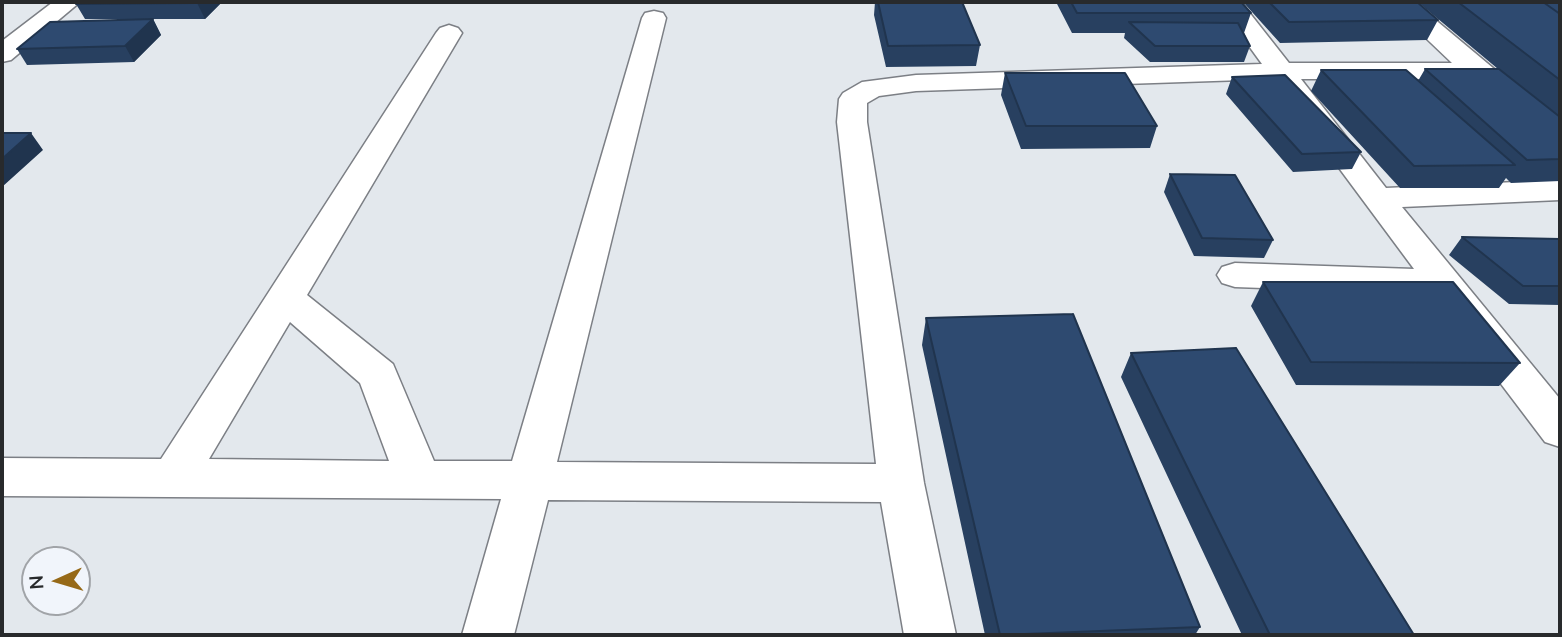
<!DOCTYPE html>
<style>
body{margin:0}
#map{position:relative;width:1562px;height:637px;overflow:hidden;background:#e3e8ed;font-family:"Nunito Sans",sans-serif}
canvas{display:block}
.frame{position:absolute;inset:0;border:4px solid #282a2c;pointer-events:none}
.north{position:absolute;left:21px;top:546px;width:70px;height:70px;box-sizing:border-box;background:#f1f5fb;border:2px solid #a1a4a8;border-radius:50%;rotate:266deg;font-size:19px;font-weight:700;line-height:28px;text-align:center;color:#282a2c}
.north::after{content:'';display:block;margin:auto;width:24px;height:32px;background:#966917;clip-path:polygon(50% 0,100% 100%,50% 72%,0 100%)}
</style>
<div id="map">
<canvas width="1562" height="637"></canvas>
<div class="frame"></div>
<div class="north">N</div>
</div>
<script>
const g = document.querySelector('canvas').getContext('2d');
g.lineJoin = 'round';
const poly = rows => new Path2D(rows.map(r => 'M' + r).join(''));
function strokePath(path, color, width, dash) { g.strokeStyle = color; g.lineWidth = width; g.lineCap = dash ? 'butt' : 'round'; g.setLineDash(dash || []); g.stroke(path); }
function fillPath(path, color) { g.fillStyle = color; g.fill(path, 'evenodd'); }
const minor = poly([
 [53,2,80,2,11,60,2,62,2,41,53,2],
 [1217,2,1241,2,1289,63,1452,63,1388,2,1414,2,1560,124,1560,148,1549,145,1470,79,1301,79,1386,188,1560,180,1560,200,1402,207,1560,399,1560,447,1545,442,1433,294,1235,287,1222,283,1217,275,1222,267,1235,263,1414,269,1273,79,916,91,879,96,867,103,867,122,924,483,956,635,904,635,881,502,548,500,514,635,462,635,501,499,2,496,2,458,161,459,436,33,440,28,449,25,458,28,462,33,307,295,393,364,434,461,512,461,642,18,645,13,654,11,663,13,666,18,557,462,876,464,837,122,839,99,843,93,862,82,916,75,1262,64,1217,2],
 [290,322,360,383,389,461,209,459,290,322]
]);
const wall = poly([
 [80,2,222,2,205,19,85,19,76,4],
 [875,2,962,2,980,45,976,66,886,67,874,15],
 [1056,2,1241,2,1251,13,1244,33,1250,46,1244,62,1150,62,1124,38,1125,33,1072,33],
 [1243,2,1417,2,1438,20,1427,40,1280,43],
 [1419,2,1560,2,1560,181,1511,183,1506,178,1499,188,1400,188,1311,91,1321,70,1418,81,1425,69,1498,69,1419,3],
 [153,19,161,35,134,62,27,65,17,49],
 [1005,73,1157,126,1150,148,1021,149,1001,95],
 [1232,77,1361,152,1352,169,1293,172,1226,94],
 [1170,174,1273,240,1264,258,1194,256,1164,192],
 [1462,237,1560,239,1560,305,1509,304,1449,255],
 [1263,282,1520,363,1499,386,1296,385,1251,306],
 [926,318,1200,627,1195,635,985,635,922,345],
 [1131,353,1414,635,1242,635,1121,377]
]);
const shadedWall = poly([
 [199,2,222,2,205,19,197,3],
 [153,19,161,35,134,62,125,46],
 [31,133,43,150,2,187,2,159]
]);
const building = poly([
 [80,2,199,2,197,3,76,4,80,2],
 [878,2,962,2,980,45,888,46,878,2],
 [1071,2,1241,2,1251,13,1077,13,1071,2],
 [1269,2,1417,2,1438,20,1289,22,1269,2],
 [1458,2,1543,2,1560,14,1560,80,1458,2],
 [1543,2,1560,2,1560,14,1543,2],
 [153,19,125,46,17,49,50,22,153,19],
 [1129,22,1238,23,1250,46,1155,46,1129,22],
 [1425,69,1499,69,1560,117,1560,159,1527,160,1425,69],
 [1321,70,1406,70,1515,165,1414,166,1321,70],
 [1005,73,1125,73,1157,126,1026,126,1005,73],
 [1285,75,1361,152,1302,154,1232,77,1285,75],
 [2,133,31,133,2,159,2,133],
 [1170,174,1235,175,1273,240,1202,238,1170,174],
 [1462,237,1560,239,1560,286,1523,286,1462,237],
 [1263,282,1453,282,1520,363,1311,362,1263,282],
 [1073,314,1200,627,1000,635,926,318,1073,314],
 [1236,348,1414,635,1270,635,1131,353,1236,348]
]);
strokePath(minor, '#7c7f85', 3);
fillPath(minor, '#fff');
fillPath(wall, '#284060');
fillPath(shadedWall, '#20344e');
fillPath(building, '#2e4a70');
strokePath(building, '#20344e', 2);
</script>
